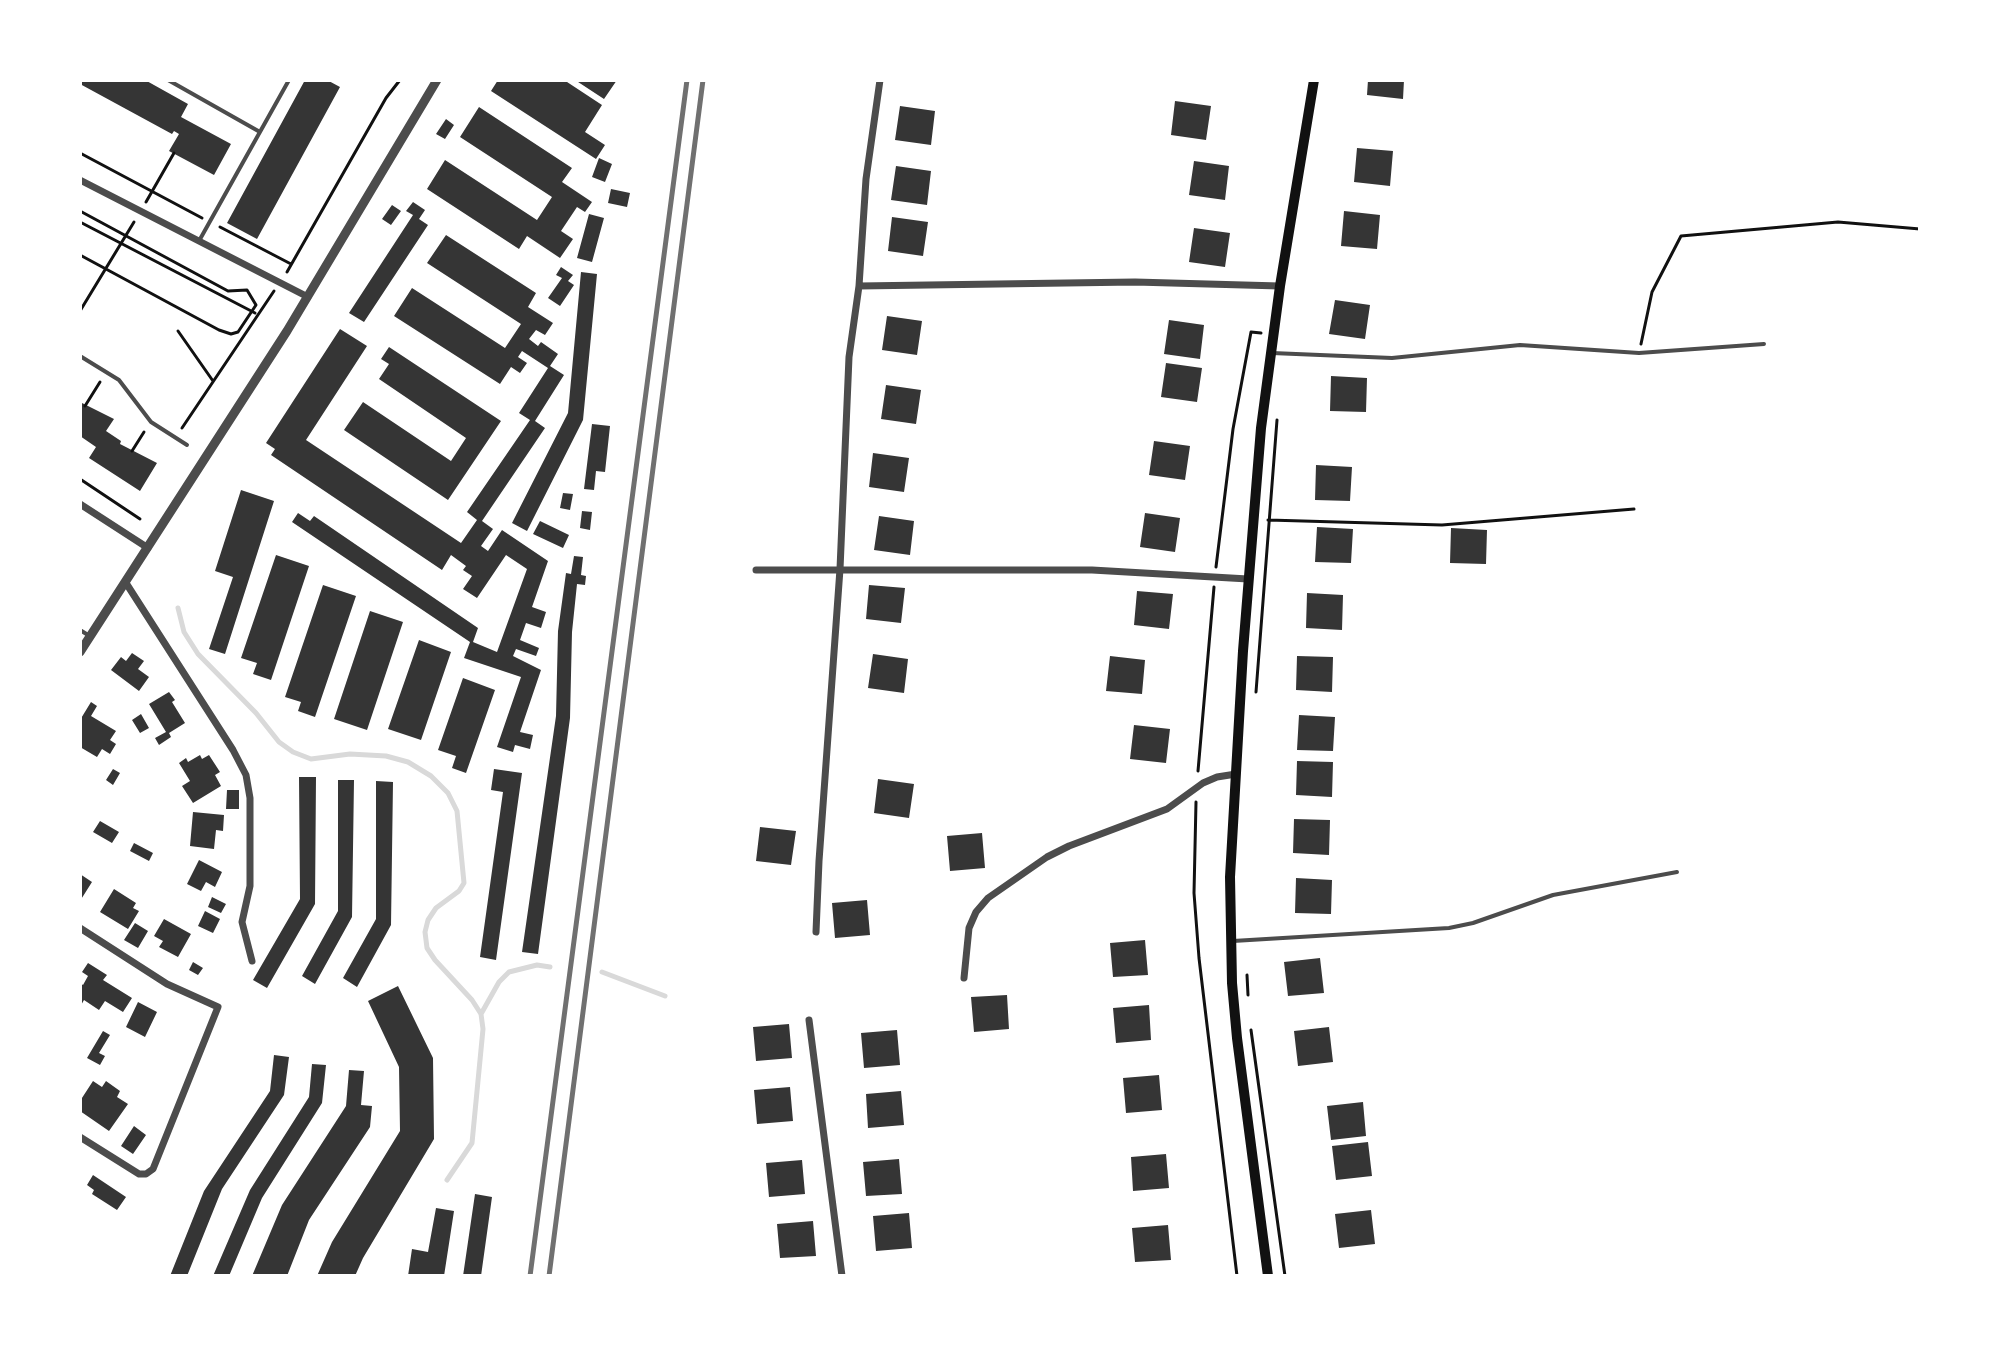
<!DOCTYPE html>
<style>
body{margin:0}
#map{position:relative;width:2000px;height:1356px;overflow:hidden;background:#fff;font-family:Mulish,sans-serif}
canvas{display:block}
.frame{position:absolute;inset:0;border:82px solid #fff;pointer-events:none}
</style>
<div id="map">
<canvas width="2000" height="1356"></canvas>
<div class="frame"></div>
</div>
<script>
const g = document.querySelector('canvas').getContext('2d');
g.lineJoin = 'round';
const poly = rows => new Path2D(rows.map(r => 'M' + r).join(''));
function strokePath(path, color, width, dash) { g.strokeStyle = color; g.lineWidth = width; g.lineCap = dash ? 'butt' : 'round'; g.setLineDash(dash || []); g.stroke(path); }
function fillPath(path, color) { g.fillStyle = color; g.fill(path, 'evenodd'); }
const stream = poly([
 [178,608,184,632,198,654,256,713,279,742,293,752,311,759,350,754,386,756,408,762,431,776,448,793,457,811,464,883,459,891,436,908,428,920,425,932,427,948,435,960,472,1000,481,1014,483,1029,472,1143,447,1180],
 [602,972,665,996],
 [481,1014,499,982,509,972,537,965,550,967]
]);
const building = poly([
 [80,80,145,80,188,104,181,117,231,144,214,175,169,151,179,134,174,131,172,134,80,84],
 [305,80,327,80,340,87,257,239,227,223],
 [498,80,564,80,602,105,585,132,605,145,596,159,491,91],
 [575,80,617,80,604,99],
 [1368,80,1404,80,1403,99,1367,95],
 [1175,101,1211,106,1206,140,1171,135],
 [900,106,935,111,931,145,895,140],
 [479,107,572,168,562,182,592,202,585,212,577,207,561,231,573,239,560,258,527,236,519,249,427,189,445,160,537,220,552,197,460,137],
 [446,119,454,125,445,139,436,134],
 [1357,148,1393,151,1390,186,1354,182],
 [599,158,612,164,605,182,592,177],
 [1194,161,1229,166,1225,200,1189,195],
 [896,166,931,171,927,205,891,200],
 [611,189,630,193,627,207,608,203],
 [413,202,425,210,419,219,428,225,364,322,349,313,413,215,406,211],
 [392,205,401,211,391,225,382,219],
 [1344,211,1380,215,1377,249,1341,246],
 [589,214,604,218,592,262,577,258],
 [892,217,928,222,923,256,888,251],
 [1194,228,1230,233,1225,267,1189,262],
 [446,235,536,293,528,307,553,323,545,335,536,330,529,339,538,346,541,342,558,354,550,366,564,375,535,421,545,428,482,521,493,529,481,546,488,551,502,530,548,561,532,607,546,612,541,628,526,623,520,640,539,648,536,656,516,649,513,656,541,670,520,732,533,735,530,749,515,745,513,752,497,747,521,677,464,658,470,642,292,522,298,513,310,521,314,516,478,628,473,642,497,652,527,569,506,555,477,598,463,589,472,576,463,570,466,566,451,555,442,570,271,455,275,449,266,443,340,329,367,346,306,440,461,543,477,520,467,512,530,420,519,413,548,368,522,351,518,357,527,363,520,373,511,367,500,384,394,316,412,288,505,348,521,324,427,263],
 [561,267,573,275,568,281,574,285,560,306,548,298,562,278,556,275],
 [581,272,597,274,583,420,527,531,512,523,568,413],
 [1335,300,1370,305,1365,339,1329,334],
 [887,316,922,321,917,355,882,350],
 [1169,320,1204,325,1200,359,1164,354],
 [389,347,501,421,448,500,344,430,363,402,451,461,466,438,379,379,389,364,381,359],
 [1166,363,1202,368,1197,402,1161,397],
 [1331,376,1367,378,1366,412,1330,411],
 [886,385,921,390,916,424,881,419],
 [80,402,114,419,106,431,121,441,120,444,157,463,140,491,89,458,96,447,80,436],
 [592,424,610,426,605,472,596,471,594,490,584,489],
 [1154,441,1190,446,1185,480,1149,475],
 [873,453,909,458,904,492,869,487],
 [1316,465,1352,467,1350,501,1315,500],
 [241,490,274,501,225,654,209,649,233,577,215,571],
 [563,493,573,494,570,510,560,508],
 [582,511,592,512,590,530,580,528],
 [1145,513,1180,518,1175,552,1140,547],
 [879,516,914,521,910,555,874,550],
 [540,521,569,535,563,548,533,534],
 [1317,527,1353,529,1351,563,1315,562],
 [1451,528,1487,530,1486,564,1450,563],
 [276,555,309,566,271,680,253,674,257,663,241,658],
 [574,556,583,557,581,575,586,576,585,585,577,584,572,632,570,718,538,954,522,952,556,716,558,631,566,573,571,574],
 [323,585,356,596,315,717,298,711,301,702,285,697],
 [869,585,905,588,901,623,866,619],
 [1137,591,1173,594,1169,629,1134,625],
 [1307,593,1343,595,1342,630,1306,628],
 [370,611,403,622,367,730,334,719],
 [419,640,451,652,421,740,388,729],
 [132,653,144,661,138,669,149,677,139,691,111,670,121,657,126,661],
 [873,654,908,659,904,693,868,688],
 [1110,656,1145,660,1142,694,1106,691],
 [1297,656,1333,657,1332,692,1296,690],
 [463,678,495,690,466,773,452,768,456,756,438,750],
 [169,692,175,700,172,702,185,723,169,733,171,737,159,745,155,738,166,732,149,704],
 [91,702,97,706,91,716,116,731,110,740,116,744,110,754,102,749,97,757,80,747,80,720],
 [141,714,149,728,140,733,132,720],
 [1299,715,1335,717,1333,751,1297,750],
 [1134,725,1170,729,1166,763,1130,759],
 [200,755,202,759,209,755,220,772,215,775,221,786,193,803,182,786,190,781,179,763,186,758,188,762],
 [1297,761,1333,762,1332,797,1296,795],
 [113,769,120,773,113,785,106,780],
 [494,769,522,773,496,960,480,957,503,792,491,790],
 [299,777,316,777,315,904,267,988,253,980,300,899],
 [878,779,914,784,909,818,874,813],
 [338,780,354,780,352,917,315,984,302,976,338,911],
 [376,781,393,782,391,925,357,987,343,978,376,919],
 [227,790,239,790,239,809,226,809],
 [193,812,224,815,223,831,216,830,214,849,190,846],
 [1294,819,1330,820,1329,855,1293,853],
 [100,821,119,832,112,843,93,832],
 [760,827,796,831,791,865,756,861],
 [982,833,985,868,950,871,947,836],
 [134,843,153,853,149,861,130,851],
 [199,860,222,872,215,887,206,882,201,891,187,884],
 [80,874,92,882,80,901],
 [1296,878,1332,880,1331,914,1295,913],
 [114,889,136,903,133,908,139,911,128,929,100,912],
 [212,897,226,904,221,913,208,907],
 [867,900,870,935,835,938,832,903],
 [205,911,220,919,213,933,198,926],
 [164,919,191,934,178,957,159,947,163,941,154,936],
 [135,923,148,931,138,948,124,940],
 [1145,940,1148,975,1113,977,1110,943],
 [1320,958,1324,993,1288,996,1284,962],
 [193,962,203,968,198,975,189,970],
 [88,963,107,975,103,980,132,998,123,1012,105,1001,99,1010,84,1000,80,1007,80,983,83,985,88,976,82,972],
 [398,986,433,1058,434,1139,363,1258,355,1276,317,1276,332,1242,400,1131,399,1067,368,1001],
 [1007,995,1009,1029,974,1032,971,997],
 [138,1002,157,1012,145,1037,126,1027],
 [1149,1005,1151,1040,1116,1043,1113,1008],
 [789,1024,792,1058,756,1061,753,1027],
 [1329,1027,1333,1062,1298,1066,1294,1031],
 [897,1030,900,1065,864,1068,861,1033],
 [103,1031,110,1035,99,1053,105,1056,100,1065,87,1058],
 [274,1055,289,1057,284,1095,222,1189,187,1276,170,1276,204,1191,270,1091],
 [312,1064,326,1065,322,1103,262,1198,229,1276,213,1276,250,1190,309,1097],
 [349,1070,364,1071,361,1105,372,1106,370,1127,309,1220,287,1276,252,1276,282,1205,346,1106],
 [1159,1075,1162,1110,1126,1113,1123,1078],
 [93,1081,102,1087,106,1081,120,1091,117,1097,128,1104,109,1131,80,1111,80,1101],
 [790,1087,793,1121,757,1124,754,1090],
 [901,1091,904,1125,868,1128,866,1094],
 [1363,1102,1366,1136,1331,1140,1327,1106],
 [134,1126,146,1135,133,1154,121,1146],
 [1368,1142,1372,1176,1336,1180,1332,1146],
 [1166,1154,1169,1188,1133,1191,1131,1157],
 [899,1159,902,1194,866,1196,863,1162],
 [802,1160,805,1194,769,1197,766,1163],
 [93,1175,126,1197,117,1210,92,1194,94,1190,87,1185],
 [475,1194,492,1197,481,1276,463,1276],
 [436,1208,454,1211,444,1276,408,1276,412,1249,428,1252],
 [1371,1210,1375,1244,1339,1248,1335,1214],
 [909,1213,912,1248,876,1251,873,1216],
 [813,1221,816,1256,780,1258,777,1224],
 [1168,1225,1171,1260,1135,1262,1132,1228]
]);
const path = poly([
 [80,153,202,218],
 [146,202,174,153],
 [80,211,228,291,247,290,256,305,238,332,231,334,219,330,80,255],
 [80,222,255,313],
 [220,227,291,264],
 [287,272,386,98,400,80],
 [80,311,134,222],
 [178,331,213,381],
 [1641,344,1652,292,1681,236,1838,222,1920,229],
 [85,406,100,382],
 [182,428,274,291],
 [132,451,144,432],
 [80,479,140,519],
 [1268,520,1442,525,1634,509],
 [1216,567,1233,429,1251,332,1261,333],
 [1256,692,1277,420],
 [1198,771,1214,587],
 [1196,802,1194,893,1199,958,1237,1276],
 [1247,975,1248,995],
 [1251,1030,1285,1276]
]);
const service = poly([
 [168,80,260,132],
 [199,241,289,80],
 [1272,353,1392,358,1520,345,1639,353,1764,344],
 [80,356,119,380,151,422,187,445],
 [80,630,88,635],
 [1233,941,1449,928,1473,923,1553,895,1677,872]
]);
const minor = poly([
 [80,180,308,297],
 [859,286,1135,282,1280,286],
 [80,504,148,548],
 [756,570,1092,570,1248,579],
 [126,583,233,750,246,775,250,798,250,886,242,922,252,961],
 [80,928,167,984,218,1007,153,1169,146,1174,139,1174,80,1137],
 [816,932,819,861,840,569,849,357,859,286,866,179,880,80],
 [964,978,969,928,976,912,988,898,1047,857,1069,846,1167,809,1203,783,1217,777,1236,774],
 [809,1020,842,1276]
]);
const tertiary = poly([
 [80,652,287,331,437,80]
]);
const secondary = poly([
 [1268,1276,1237,1038,1232,983,1230,877,1243,651,1261,428,1280,286,1314,80]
]);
const rail = poly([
 [530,1276,687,80],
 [549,1276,703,80]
]);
strokePath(stream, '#d9d9d9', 5);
fillPath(building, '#353535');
strokePath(path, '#111', 3);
strokePath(service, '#4c4c4c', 4);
strokePath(minor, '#4c4c4c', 7);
strokePath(tertiary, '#4c4c4c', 9);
strokePath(secondary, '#111', 10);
strokePath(rail, '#707070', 5);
</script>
